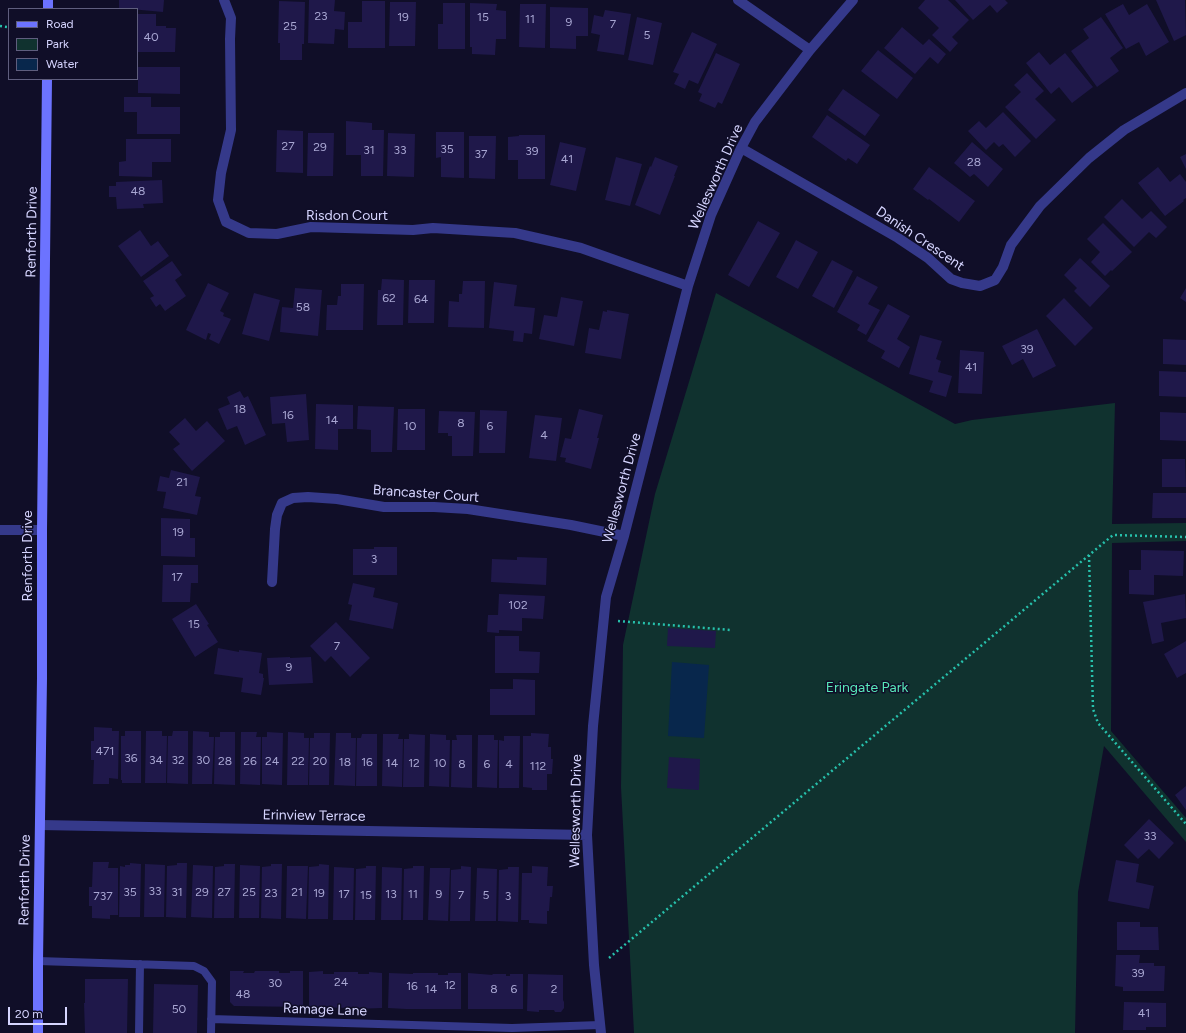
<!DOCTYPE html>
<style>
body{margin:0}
#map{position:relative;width:1186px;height:1033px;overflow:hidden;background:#100e28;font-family:Figtree,sans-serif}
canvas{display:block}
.legend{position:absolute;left:8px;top:8px;width:130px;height:72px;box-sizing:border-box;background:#100e28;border:1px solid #5f5e7e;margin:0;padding:5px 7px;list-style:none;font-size:12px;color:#d6d5ff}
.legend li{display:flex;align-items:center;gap:8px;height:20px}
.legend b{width:20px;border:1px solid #5f5e7e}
.scale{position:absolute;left:8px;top:1007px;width:59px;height:18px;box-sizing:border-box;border:2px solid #d6d5ff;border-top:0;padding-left:5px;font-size:12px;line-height:14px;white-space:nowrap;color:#d6d5ff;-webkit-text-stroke:3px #100e28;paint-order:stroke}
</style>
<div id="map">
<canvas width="1186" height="1033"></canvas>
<ul class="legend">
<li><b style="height:5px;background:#6c73ff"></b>Road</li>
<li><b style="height:11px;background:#10322f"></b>Park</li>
<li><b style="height:11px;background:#08274c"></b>Water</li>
</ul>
<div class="scale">20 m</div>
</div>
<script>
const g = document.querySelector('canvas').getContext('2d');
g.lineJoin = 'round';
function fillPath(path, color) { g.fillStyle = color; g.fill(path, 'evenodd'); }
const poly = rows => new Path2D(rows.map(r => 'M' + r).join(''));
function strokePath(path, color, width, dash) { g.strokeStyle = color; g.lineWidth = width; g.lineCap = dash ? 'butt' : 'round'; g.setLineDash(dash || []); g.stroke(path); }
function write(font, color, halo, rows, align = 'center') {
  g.font = font + ' Figtree,sans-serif'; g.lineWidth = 3; g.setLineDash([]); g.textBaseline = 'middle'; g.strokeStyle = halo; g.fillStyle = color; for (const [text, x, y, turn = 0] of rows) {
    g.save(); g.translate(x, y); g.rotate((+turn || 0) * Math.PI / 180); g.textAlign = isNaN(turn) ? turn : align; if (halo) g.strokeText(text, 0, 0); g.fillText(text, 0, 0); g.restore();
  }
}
const green = poly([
 [716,293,955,424,972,420,1115,403,1112,524,1186,523,1186,541,1112,543,1111,731,1186,818,1186,842,1104,746,1078,892,1075,1033,634,1033,621,787,623,645,655,494]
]);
const water = poly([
 [672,662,709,665,704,738,668,736]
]);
const building = poly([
 [119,0,164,0,163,12,119,8],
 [309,0,335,0,334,11,345,12,344,30,335,29,334,44,308,43],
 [925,0,948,0,969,20,952,37,958,43,950,52,932,35,939,28,918,8],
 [955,0,1005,0,1008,3,997,13,990,5,973,20],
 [1156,0,1185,0,1186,35,1174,41],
 [279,1,305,2,304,44,302,44,302,60,280,60,280,43,278,43],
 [362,1,385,1,385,48,348,48,348,22,362,22],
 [390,2,416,2,415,46,389,46],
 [443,3,465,3,465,49,438,49,438,24,443,24],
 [470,3,497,4,496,10,506,11,506,39,496,39,495,55,472,54,472,47,470,47],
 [520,4,546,4,545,48,519,47],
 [1123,4,1129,15,1147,4,1169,42,1146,56,1139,42,1126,49,1105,14],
 [550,7,588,8,588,36,576,36,576,49,550,48],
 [605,10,631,14,624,55,597,51,600,35,591,33,594,15,603,17],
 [137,14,156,14,156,26,166,26,166,28,176,28,175,52,137,52],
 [637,17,662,23,653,65,628,60],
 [1101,17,1123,48,1110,58,1119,71,1097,87,1071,51,1089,38,1083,29],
 [902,27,923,45,929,39,946,54,938,64,930,57,915,74,884,48],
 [692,32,717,44,698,84,689,80,685,89,674,84,679,74,673,72],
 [878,50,913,78,897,99,861,71],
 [1039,52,1050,65,1065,53,1093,87,1072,103,1059,87,1051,94,1026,63],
 [716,53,740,64,722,104,718,102,715,108,699,101,702,94,698,92],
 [138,67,180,67,180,94,138,93],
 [1027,73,1044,91,1035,99,1056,120,1036,139,1005,107,1021,92,1014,85],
 [843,89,880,115,865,136,828,110],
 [124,97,151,97,151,107,180,107,180,134,137,134,137,112,124,112],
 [1003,112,1031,141,1015,157,1003,144,999,147,994,142,986,150,968,131,979,121,986,128],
 [827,115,870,145,857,164,848,158,846,161,812,137],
 [346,121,372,123,372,130,384,130,383,176,361,176,361,155,346,155],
 [277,130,303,131,303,173,276,172],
 [436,132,464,132,464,178,441,177,441,157,436,158],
 [308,133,334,133,333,176,307,176],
 [388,133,415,134,414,177,387,176],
 [519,135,545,135,545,179,518,179,518,160,508,160,508,137,519,136],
 [469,136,496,136,495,179,469,178],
 [126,139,171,139,171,162,152,162,152,177,119,176,119,162,126,161],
 [560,142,586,148,576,191,550,185],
 [972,142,1003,169,988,187,974,174,970,177,954,163],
 [1186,154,1186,169,1180,157],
 [616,157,642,164,630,206,605,200],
 [655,157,678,166,674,176,675,176,660,215,635,205,650,166,651,167],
 [929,167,975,201,959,222,929,199,928,200,913,189],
 [1158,167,1170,182,1180,174,1186,182,1186,198,1183,200,1184,201,1165,216,1138,183],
 [162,180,163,203,143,204,144,208,117,209,116,197,109,197,109,186,116,186,116,182],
 [1122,199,1142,219,1151,211,1167,227,1156,238,1149,232,1134,247,1104,217],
 [758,221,780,233,749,287,728,275],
 [1103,223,1132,252,1112,271,1111,270,1105,276,1091,262,1100,252,1087,239],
 [140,230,151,246,158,241,169,256,141,277,118,246],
 [796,240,818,252,798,289,776,277],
 [1080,258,1110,286,1090,307,1074,291,1077,288,1064,275],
 [832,260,853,271,834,308,812,296],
 [172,261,182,275,175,280,186,296,165,311,160,304,156,307,150,298,154,296,143,281],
 [857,276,878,287,868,304,880,310,866,335,857,330,860,325,837,312],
 [382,279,404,280,403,325,377,325,378,290,381,290],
 [409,280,435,280,434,323,408,323],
 [463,281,485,281,484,328,448,327,449,301,459,302,459,294,462,294],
 [494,282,517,285,514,306,535,308,532,334,524,333,523,342,513,341,514,331,489,328],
 [208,283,229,293,220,311,224,313,223,316,231,319,219,344,209,339,211,334,208,333,206,340,186,330],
 [341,284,364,284,363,330,326,330,327,305,337,305,338,296,341,296],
 [295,288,322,290,318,336,280,332,282,307,293,308],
 [1186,288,1186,302,1180,298],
 [254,293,280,300,269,341,242,334],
 [561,297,583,301,574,346,539,339,544,315,557,317],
 [1064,298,1093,328,1075,346,1046,316],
 [888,304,910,316,897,339,910,347,899,368,881,358,885,351,867,341],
 [607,310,629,314,621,359,585,353,589,328,599,330,603,311,607,312],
 [1037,329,1056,366,1033,378,1023,359,1012,365,1002,346],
 [920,335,942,341,936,359,941,361,938,372,952,376,946,397,929,392,933,381,909,374],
 [1163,339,1186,340,1186,365,1163,364],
 [960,350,984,352,982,394,958,393],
 [1159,371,1186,372,1186,397,1159,396],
 [240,391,244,398,248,396,266,435,245,445,237,426,227,430,218,409,230,404,227,397],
 [306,394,309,440,287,442,285,423,272,424,270,397],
 [316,404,353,405,353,429,338,429,338,450,315,449],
 [358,406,394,407,392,452,371,452,371,430,357,429],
 [398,409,425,409,425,450,397,450],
 [579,409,603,415,597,438,599,438,591,469,565,462,566,458,560,457,565,438,571,439],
 [480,410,507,411,505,453,479,453],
 [439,411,475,412,473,456,452,456,452,436,448,436,448,433,438,433],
 [1160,412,1186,413,1186,441,1160,440],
 [535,415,562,418,556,461,529,458],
 [185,418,196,431,207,421,225,441,192,471,173,449,180,444,169,432],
 [1162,459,1185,459,1186,487,1162,487],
 [171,470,200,477,195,496,201,497,197,515,163,508,166,492,157,491,160,476,169,478],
 [1153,493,1186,493,1186,518,1152,518],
 [161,518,190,519,190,538,195,538,195,557,161,556],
 [374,547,397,547,397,575,353,575,353,549,374,549],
 [1141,550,1184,551,1183,576,1154,575,1154,595,1129,594,1129,570,1141,570],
 [517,557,547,558,546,585,491,582,492,559,517,560],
 [163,565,198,565,198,583,191,583,190,602,162,602],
 [353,583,375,588,373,597,398,603,393,629,349,620,352,605,348,604],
 [499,594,545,596,543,619,522,618,522,631,499,630,499,633,487,632,488,615,498,615],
 [1185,594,1186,618,1161,623,1164,641,1152,644,1143,602],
 [196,604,209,624,207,625,218,642,195,657,172,619],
 [336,622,370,658,350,677,331,656,325,662,310,646],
 [668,628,716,631,715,648,667,646],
 [495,636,519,636,519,651,540,652,539,673,495,673],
 [1186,641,1186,673,1177,678,1164,654],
 [218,648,239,652,239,650,262,653,259,673,263,674,263,678,264,678,261,695,241,692,243,678,214,674],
 [290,657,290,658,311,657,313,683,269,685,267,658],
 [513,679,535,680,535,715,490,715,490,689,513,689],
 [94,727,112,728,112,731,119,731,118,779,109,778,109,784,93,784,94,760,91,760,91,741,94,741],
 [125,731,141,731,141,783,122,783,122,780,121,780,121,736,125,736],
 [146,731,162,731,162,736,167,736,166,783,145,783],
 [173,731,188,731,188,784,167,783,168,736,172,736],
 [193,731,209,732,209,737,214,737,212,784,192,784],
 [220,732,235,732,235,785,214,784,215,737,220,737],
 [241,732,257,732,256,737,261,737,260,785,240,784],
 [267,732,283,733,282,785,262,784,262,737,267,737],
 [288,732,304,733,304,738,309,738,308,785,287,785],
 [314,733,330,733,329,785,309,785,310,738,314,738],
 [336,733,351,733,351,738,356,738,355,786,334,785],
 [531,733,549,734,548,747,551,747,551,759,553,759,552,774,547,774,547,790,532,790,532,788,523,787,523,736,531,736],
 [362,734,377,734,377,786,356,786,357,738,361,738],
 [383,734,399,734,398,739,403,739,402,787,382,786],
 [409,734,425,735,424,787,403,787,404,739,409,739],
 [430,734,446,735,446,740,450,740,449,787,429,786],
 [456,735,472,735,472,788,451,787,452,740,457,740],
 [478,735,494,735,494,740,498,740,497,788,477,787],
 [504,736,520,736,519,788,499,788,499,740,504,741],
 [669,757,700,759,699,790,667,788],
 [1186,786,1186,810,1175,795],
 [1149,819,1174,843,1159,859,1149,849,1138,859,1124,845],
 [1116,860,1139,864,1136,882,1154,886,1149,909,1108,901],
 [93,862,109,862,108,868,118,868,118,915,110,915,110,919,92,918,92,906,89,906,89,887,92,887],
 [130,863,141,864,140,917,119,917,120,866,125,867,125,865,130,865],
 [177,863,187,863,186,918,166,917,167,866,177,865],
 [145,864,165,865,164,917,144,917],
 [224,864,235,864,234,918,214,918,215,867,224,866],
 [271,864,282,864,281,919,261,918,262,867,271,866],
 [319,864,329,865,328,919,308,919,309,867,319,866],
 [193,865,213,866,212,918,191,917],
 [240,865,260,866,259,918,239,918],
 [287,866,308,866,306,919,286,918],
 [366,866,376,866,375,920,355,920,356,869,366,868],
 [413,866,424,866,423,920,403,920,404,869,413,868],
 [461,866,471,867,470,921,450,921,451,870,461,869],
 [532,866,548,867,547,886,553,886,552,897,550,897,549,911,547,911,547,924,529,923,529,920,521,920,522,873,532,873],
 [334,867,354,868,353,920,333,920],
 [382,867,402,868,401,920,381,920],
 [508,867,519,867,518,922,498,921,499,870,508,869],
 [430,868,450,868,448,921,428,920],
 [477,868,497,869,496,921,475,921],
 [1117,922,1140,922,1140,927,1158,927,1159,950,1117,950],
 [1116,955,1140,955,1139,963,1154,963,1154,966,1165,966,1164,991,1123,991,1123,987,1115,986],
 [230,971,244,971,243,973,254,973,255,971,279,971,279,973,290,973,290,971,303,971,303,1007,234,1006,230,1002],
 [323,971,323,974,334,974,334,972,358,972,358,974,369,974,369,972,382,973,382,1008,353,1009,353,1008,309,1007,309,972],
 [389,973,413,974,413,973,438,973,438,975,448,975,448,973,461,973,461,1009,406,1009,388,1008],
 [468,973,493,975,492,974,506,974,506,976,510,976,510,974,523,974,523,1009,468,1009],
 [528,974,563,975,563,1000,564,1002,564,1008,561,1012,555,1012,554,1010,539,1010,539,1012,527,1011],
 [85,979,128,979,127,1033,85,1033,84,1003,85,1003],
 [154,984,198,985,197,1033,153,1033],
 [1124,1002,1166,1003,1166,1027,1146,1027,1146,1030,1123,1030]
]);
const path = poly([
 [0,26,7,27],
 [1089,555,1093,709,1098,723,1186,824],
 [618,621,731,630],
 [609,958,1113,535,1186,537]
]);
const lane = poly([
 [38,961,194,966,204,971,212,982,211,1033],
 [211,1019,512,1028,600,1025],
 [139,1033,140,964]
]);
const street = poly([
 [224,0,231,18,230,39,231,130,221,173,218,200,226,222,249,233,277,234,311,227,413,230,433,228,515,233,581,248,688,286],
 [738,0,810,50],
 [741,148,898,238,928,258,951,279,962,283,980,286,995,280,1003,267,1011,245,1040,206,1089,158,1124,130,1186,93],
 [0,530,42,530],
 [272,582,275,529,277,515,282,503,293,498,308,497,337,499,384,507,434,507,468,509,571,525,624,536],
 [40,825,587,835],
 [601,1033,594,965,587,835,593,726,606,597,624,536,688,286,711,215,741,148,755,122,810,50,853,0]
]);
const secondary = poly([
 [48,9,48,0],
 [38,1033,38,961,42,678,42,530,47,79]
]);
const numberNames = [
 ["23",321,16],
 ["19",403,17],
 ["15",483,17],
 ["11",530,19],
 ["9",569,22],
 ["7",613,24],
 ["25",290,26],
 ["5",647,35],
 ["40",151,37],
 ["27",288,146],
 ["29",320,147],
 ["35",447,149],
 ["31",369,150],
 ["33",400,150],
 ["39",532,151],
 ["37",481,154],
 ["41",567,159],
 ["28",974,162],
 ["48",138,191],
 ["62",389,298],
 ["64",421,299],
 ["58",303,307],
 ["39",1027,349],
 ["41",971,367],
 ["18",240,409],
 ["16",288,415],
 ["14",332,420],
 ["8",461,423],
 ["10",410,426],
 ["6",490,426],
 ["4",544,435],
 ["21",182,482],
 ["19",178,532],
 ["3",374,559],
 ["17",177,577],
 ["102",518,605],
 ["15",194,624],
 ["7",337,646],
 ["9",289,667],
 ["471",105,751],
 ["36",131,758],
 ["34",156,760],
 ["32",178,760],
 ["30",203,760],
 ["28",225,761],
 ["26",250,761],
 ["24",272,761],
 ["22",298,761],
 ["20",320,761],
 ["18",345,762],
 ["16",367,762],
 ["14",392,763],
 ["12",414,763],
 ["10",440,763],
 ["8",462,764],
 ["6",487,764],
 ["4",509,764],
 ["112",538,766],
 ["33",1150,836],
 ["33",155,891],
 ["35",130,892],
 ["31",177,892],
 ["29",202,892],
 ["27",224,892],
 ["25",249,892],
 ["21",297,892],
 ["23",271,893],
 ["19",319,893],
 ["17",344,894],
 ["13",391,894],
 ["11",413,894],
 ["9",439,894],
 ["15",366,895],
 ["7",461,895],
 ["5",486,895],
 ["737",103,896],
 ["3",508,896],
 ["39",1138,973],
 ["24",341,982],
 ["30",275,983],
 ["12",450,985],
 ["16",412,986],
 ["14",431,989],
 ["8",494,989],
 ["6",514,989],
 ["2",554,989],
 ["48",243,994],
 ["50",179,1009],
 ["41",1144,1013]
];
const streetNames = [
 ["Wellesworth Drive",716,177,-66],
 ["Risdon Court",347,216],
 ["Renforth Drive",32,232,-89],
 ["Danish Crescent",920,239,34],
 ["Wellesworth Drive",622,488,-75],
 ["Brancaster Court",426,494,4],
 ["Renforth Drive",28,556,-90],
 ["Wellesworth Drive",576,811,-89],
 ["Erinview Terrace",314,816,1],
 ["Renforth Drive",25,880,-89],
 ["Ramage Lane",325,1010,2]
];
const parkNames = [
 ["Eringate Park",867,688]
];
fillPath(green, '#10322f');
fillPath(water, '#08274c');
fillPath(building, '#1f184a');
strokePath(path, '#27c1ac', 2.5, [2, 3]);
strokePath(lane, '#35398a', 8);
strokePath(street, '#35398a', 10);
strokePath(secondary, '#6c73ff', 10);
write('12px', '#a8a6d2', null, numberNames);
write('14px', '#d6d5ff', '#100e28', streetNames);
write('14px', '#58e8b9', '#100e28', parkNames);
</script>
